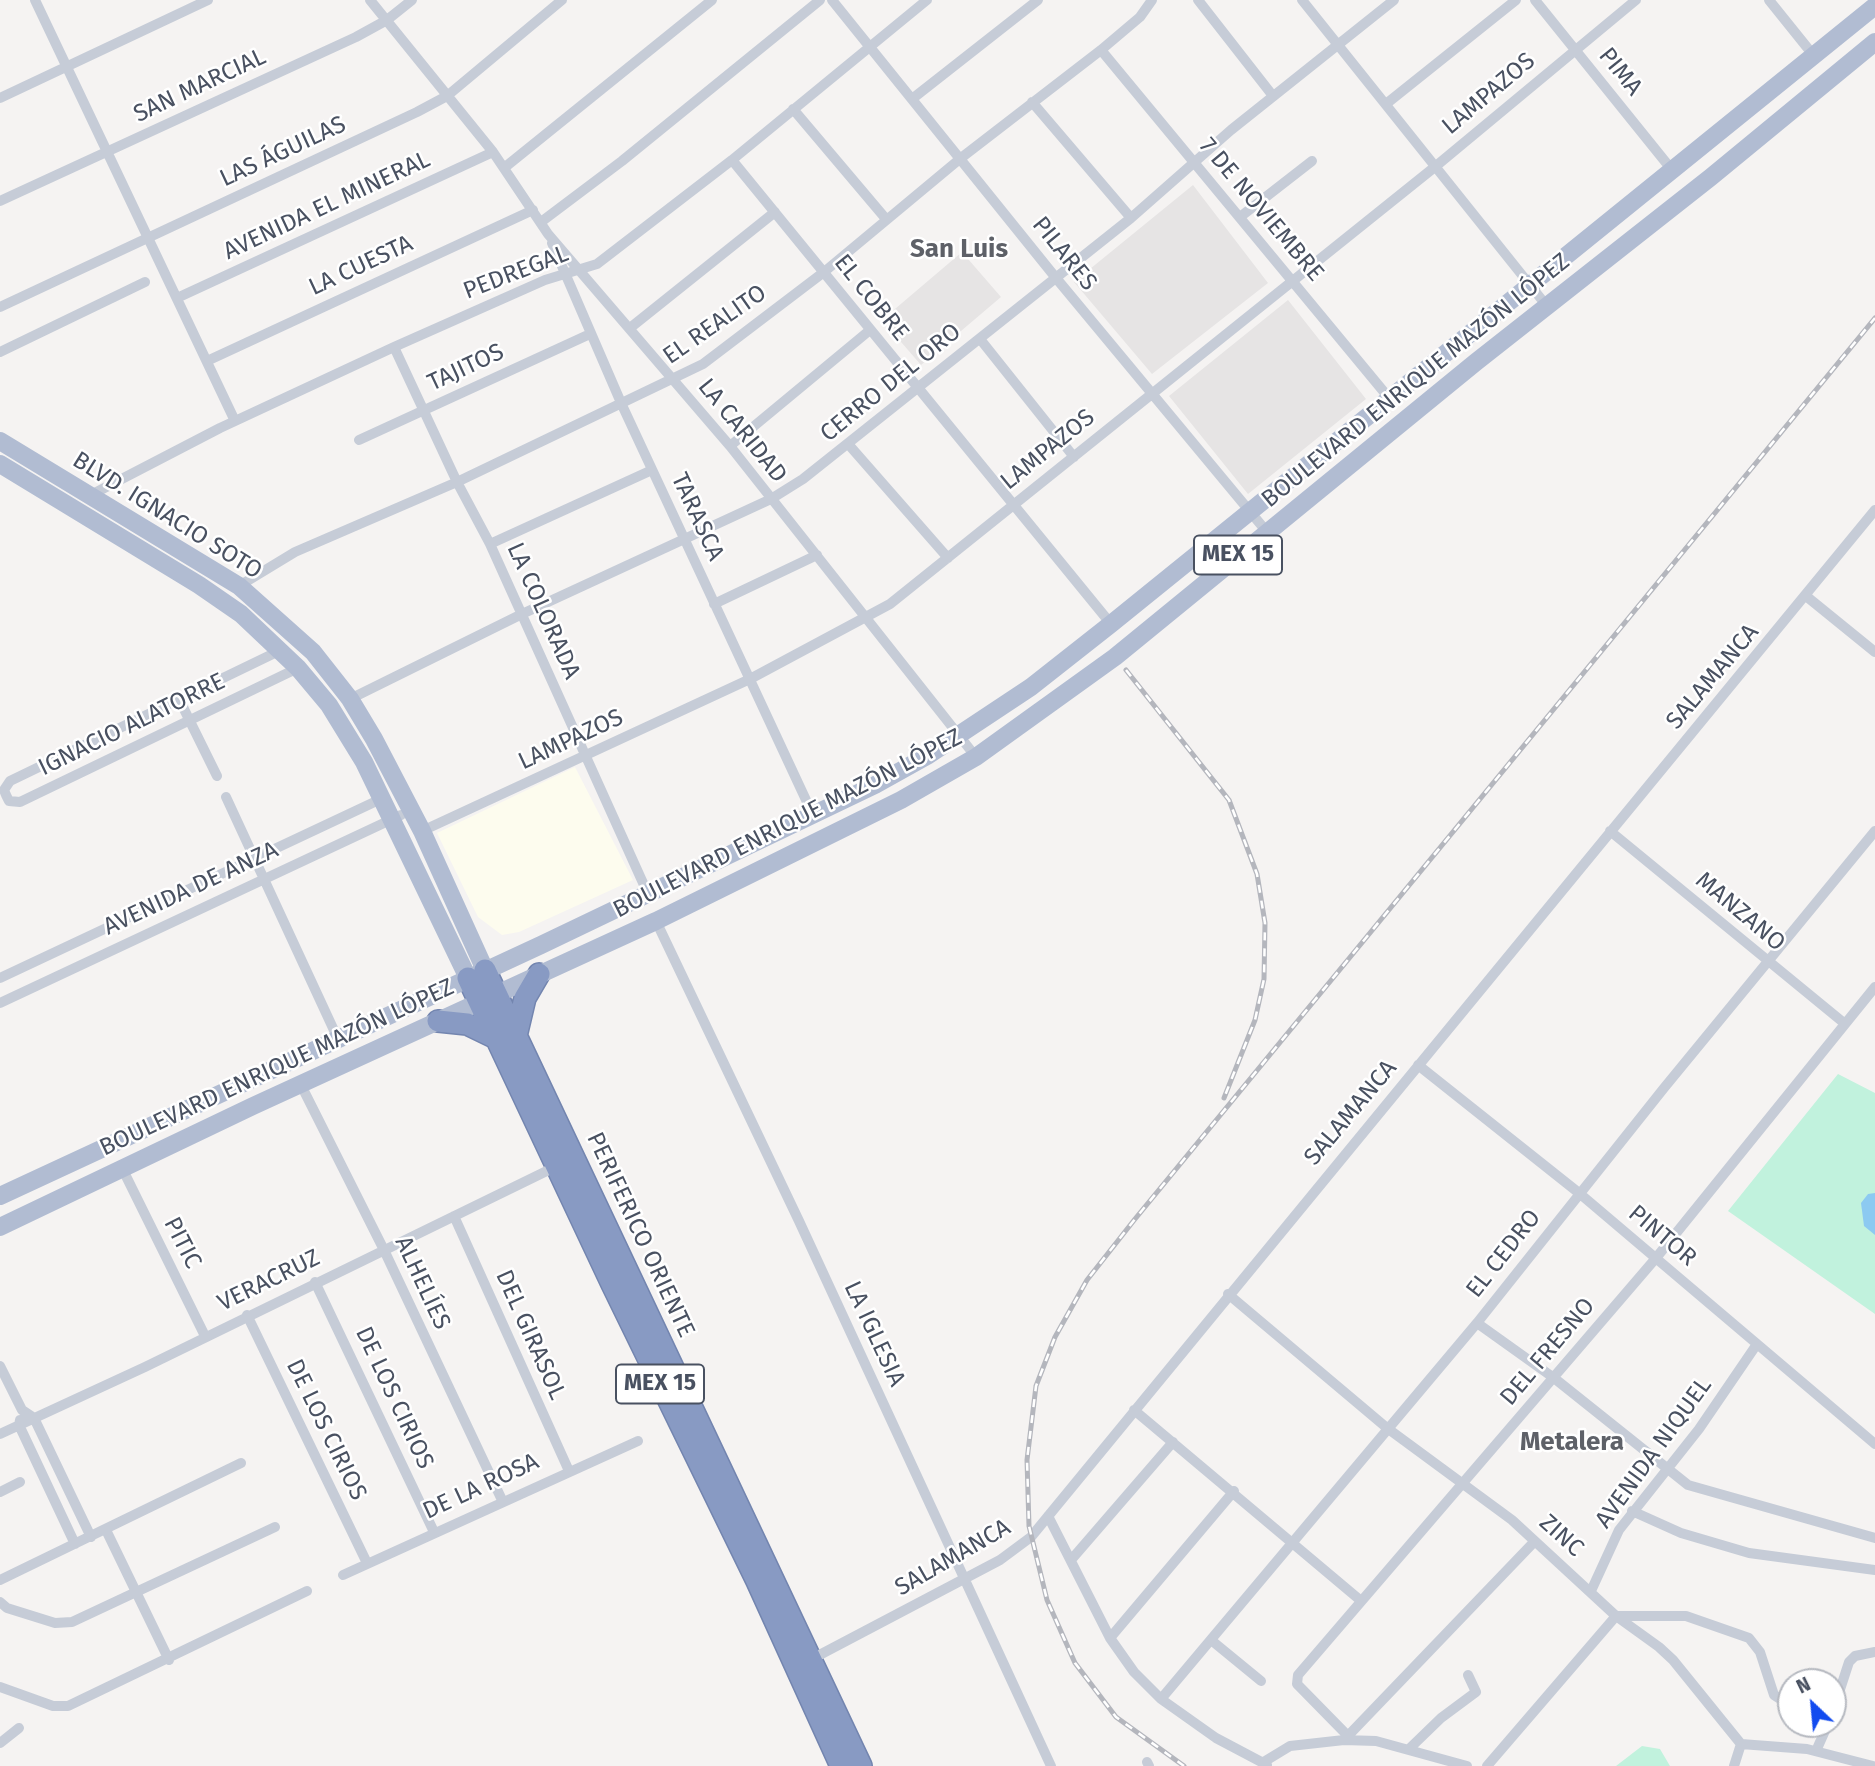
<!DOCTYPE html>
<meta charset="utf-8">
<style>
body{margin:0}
#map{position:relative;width:1875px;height:1766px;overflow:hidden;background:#f5f3f2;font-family:"Fira Sans",sans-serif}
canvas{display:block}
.north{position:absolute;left:1777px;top:1668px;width:70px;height:70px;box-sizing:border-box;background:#fff;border:2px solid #b6b9c0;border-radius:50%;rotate:334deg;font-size:19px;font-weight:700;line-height:28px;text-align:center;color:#495161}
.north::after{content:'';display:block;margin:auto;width:24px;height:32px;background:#124bef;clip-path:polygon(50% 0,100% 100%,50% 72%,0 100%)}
</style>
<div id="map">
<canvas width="1875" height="1766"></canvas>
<div class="north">N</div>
</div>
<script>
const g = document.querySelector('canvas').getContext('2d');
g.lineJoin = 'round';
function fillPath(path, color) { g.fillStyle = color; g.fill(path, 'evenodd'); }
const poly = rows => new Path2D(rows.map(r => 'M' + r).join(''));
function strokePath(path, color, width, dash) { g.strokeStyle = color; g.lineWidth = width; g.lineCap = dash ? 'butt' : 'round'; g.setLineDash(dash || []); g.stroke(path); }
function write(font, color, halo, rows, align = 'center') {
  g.font = font + ' "Fira Sans",sans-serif'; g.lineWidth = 5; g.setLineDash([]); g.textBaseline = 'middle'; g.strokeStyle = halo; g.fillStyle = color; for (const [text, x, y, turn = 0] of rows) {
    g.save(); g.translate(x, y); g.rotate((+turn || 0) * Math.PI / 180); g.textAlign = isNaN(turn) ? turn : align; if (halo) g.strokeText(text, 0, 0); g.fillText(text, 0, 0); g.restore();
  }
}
const commercial = poly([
 [575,767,633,880,519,932,502,935,478,917,437,833]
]);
const education = poly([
 [1193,185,1268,283,1152,374,1074,282],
 [962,252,1001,297,921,365,882,320],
 [1288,300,1366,399,1248,494,1169,396]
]);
const green = poly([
 [1838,1074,1875,1093,1875,1314,1728,1211],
 [1642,1746,1660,1749,1670,1766,1616,1766]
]);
const water = poly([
 [1875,1193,1875,1235,1864,1226,1861,1203,1868,1194]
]);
const street = poly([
 [35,0,235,421],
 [370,0,493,152,548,234,730,446,976,757],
 [832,0,1056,278,1267,532],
 [1198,0,1273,96],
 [1302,0,1546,305],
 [1535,0,1672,170],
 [1769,0,1814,56],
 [1101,50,1389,398],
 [0,98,208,0],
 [912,99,1038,0],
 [1032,102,1131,218],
 [1386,104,1516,0],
 [793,109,886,219],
 [732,160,1111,624],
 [504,168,712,0],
 [0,201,356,37,387,20,412,0],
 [1240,217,1312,161],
 [541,222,622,161,820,0],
 [552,243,622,405,813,815],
 [177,298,493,152],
 [0,307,417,112,447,96,562,0],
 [630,328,775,212],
 [980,339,1074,457],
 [394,347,457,482,490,544,648,894],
 [0,352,145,282],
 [207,361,533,210],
 [359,440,590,334],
 [849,445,948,558],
 [730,446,870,330],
 [87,497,220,428,394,347,545,280,597,264,732,160,927,0],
 [490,544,652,470],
 [239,586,295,552,457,482,703,364,824,272,961,158,1101,50,1140,17,1152,0],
 [1806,596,1875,652],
 [714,604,817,555],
 [281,650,10,781,4,790,6,795,9,801,20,802,298,668],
 [179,699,217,776],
 [350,699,522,614,771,499,803,479,1131,218,1231,130,1394,0],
 [226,797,338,1039],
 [422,831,750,679,890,604,1436,166,1636,0],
 [1610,831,1844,1023],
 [656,921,799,1221,1051,1766],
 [0,978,383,798],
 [0,1003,401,815],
 [1418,1065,1579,1193,1875,1444],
 [301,1085,384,1250,502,1500],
 [122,1168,205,1336],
 [454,1216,569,1471],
 [315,1282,434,1532],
 [1228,1294,1387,1428,1512,1520,1616,1616,1659,1647,1673,1660,1741,1744,1807,1749,1873,1766],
 [247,1315,367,1563],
 [1477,1323,1554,1378,1688,1485,1875,1538],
 [0,1366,22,1410,34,1418,91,1537],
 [1134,1410,1360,1600],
 [20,1420,19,1425,75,1544],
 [0,1434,145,1367,559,1165],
 [0,1492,20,1482],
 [1632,1511,1681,1533,1749,1553,1875,1570],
 [1048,1516,1110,1638,1134,1672,1161,1699,1216,1738,1267,1765],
 [106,1530,169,1660],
 [1071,1560,1173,1442],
 [343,1575,638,1441],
 [0,1580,241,1463],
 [1591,1591,1619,1530,1699,1429,1757,1344],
 [0,1602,7,1608,55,1623,72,1622,275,1527],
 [1110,1638,1234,1491],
 [1211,1640,1261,1681],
 [808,1661,1000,1560,1031,1537,1875,510],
 [0,1687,53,1706,68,1706,307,1591],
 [1161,1699,1477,1323,1664,1088,1875,831],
 [1833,1711,1849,1662,1855,1656,1875,1652],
 [1348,1736,1297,1684,1298,1675,1656,1258,1875,987],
 [1344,1740,1376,1741,1467,1766],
 [0,1743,19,1728],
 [1409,1749,1441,1718,1476,1692,1468,1675],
 [1816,1751,1828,1724],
 [1147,1762,1149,1766],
 [1262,1763,1290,1746,1344,1740,1535,1541],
 [1487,1766,1616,1616,1686,1616,1749,1638,1760,1652,1774,1695,1791,1706],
 [1734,1766,1741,1744]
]);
const primary = poly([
 [0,441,239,586,313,652,350,699,374,739,422,831,485,970],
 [0,464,199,585,241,614,298,668,329,705,364,762,468,978],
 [0,1196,541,945,875,785,927,756,1031,687,1111,624,1875,6],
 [0,1227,253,1106,656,921,901,800,976,757,1115,657,1476,362,1711,177,1875,42]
]);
const highway = poly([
 [485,970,861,1766],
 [468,978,612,1284,757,1581,841,1766],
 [438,1021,467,1024,496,1038],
 [516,1036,525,998,539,974]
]);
const rail = poly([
 [1126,670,1229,800,1257,874,1265,923,1264,979,1255,1020,1224,1098],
 [1184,1766,1116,1717,1075,1663,1047,1600,1029,1526,1027,1460,1036,1386,1055,1337,1087,1280,1135,1219,1875,318]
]);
const shields = [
 [1238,555,88],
 [660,1384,88]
];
const shieldNames = [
 ["MEX 15",1238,555],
 ["MEX 15",660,1384]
];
const streetNames = [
 ["PIMA",1620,72,51],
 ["SAN MARCIAL",200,86,-25],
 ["LAMPAZOS",1489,94,-40],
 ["LAS ÁGUILAS",283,152,-25],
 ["AVENIDA EL MINERAL",327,206,-25],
 ["7 DE NOVIEMBRE",1261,210,50],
 ["PILARES",1064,254,51],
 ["LA CUESTA",361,266,-25],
 ["PEDREGAL",516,273,-21],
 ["EL COBRE",871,298,51],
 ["EL REALITO",715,325,-35],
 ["TAJITOS",466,368,-25],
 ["BOULEVARD ENRIQUE MAZÓN LÓPEZ",1416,381,-39],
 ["CERRO DEL ORO",891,383,-39],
 ["LA CARIDAD",742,431,51],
 ["LAMPAZOS",1048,450,-39],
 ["BLVD. IGNACIO SOTO",167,516,32],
 ["TARASCA",697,517,65],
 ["LA COLORADA",543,611,66],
 ["SALAMANCA",1713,677,-50],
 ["IGNACIO ALATORRE",132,725,-26],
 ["LAMPAZOS",571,740,-25],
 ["BOULEVARD ENRIQUE MAZÓN LÓPEZ",788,824,-27],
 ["AVENIDA DE ANZA",191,889,-25],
 ["MANZANO",1740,912,40],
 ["BOULEVARD ENRIQUE MAZÓN LÓPEZ",277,1068,-25],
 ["SALAMANCA",1351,1113,-50],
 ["PERIFERICO ORIENTE",640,1235,65],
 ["PINTOR",1662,1236,40],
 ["PITIC",182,1243,63],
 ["EL CEDRO",1504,1254,-52],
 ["VERACRUZ",269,1281,-26],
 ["ALHELÍES",422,1283,65],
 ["LA IGLESIA",874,1334,65],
 ["DEL GIRASOL",530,1335,66],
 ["DEL FRESNO",1548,1352,-50],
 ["DE LOS CIRIOS",394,1398,65],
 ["DE LOS CIRIOS",326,1430,64],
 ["AVENIDA NIQUEL",1654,1453,-54],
 ["DE LA ROSA",481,1487,-25],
 ["ZINC",1561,1536,42],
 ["SALAMANCA",953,1558,-30]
];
const neighbourhoodNames = [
 ["San Luis",959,250],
 ["Metalera",1572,1443]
];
fillPath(commercial, '#fdfcee');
fillPath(education, '#e6e4e4');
fillPath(green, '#c1f2dd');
fillPath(water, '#8ccaf1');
strokePath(highway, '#7385af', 24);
strokePath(street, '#c6ccd7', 10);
strokePath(primary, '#b1bcd2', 18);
strokePath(highway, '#889ac3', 21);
strokePath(rail, '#b4b6bd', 5);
strokePath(rail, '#fff', 2.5, [8]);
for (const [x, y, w] of shields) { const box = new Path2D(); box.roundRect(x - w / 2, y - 19.5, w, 39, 5); g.fillStyle = '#fff'; g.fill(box); strokePath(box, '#495161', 2); }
write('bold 23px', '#495161', null, shieldNames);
write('24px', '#495161', '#fff', streetNames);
write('bold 26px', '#5e6168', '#fff', neighbourhoodNames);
</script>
